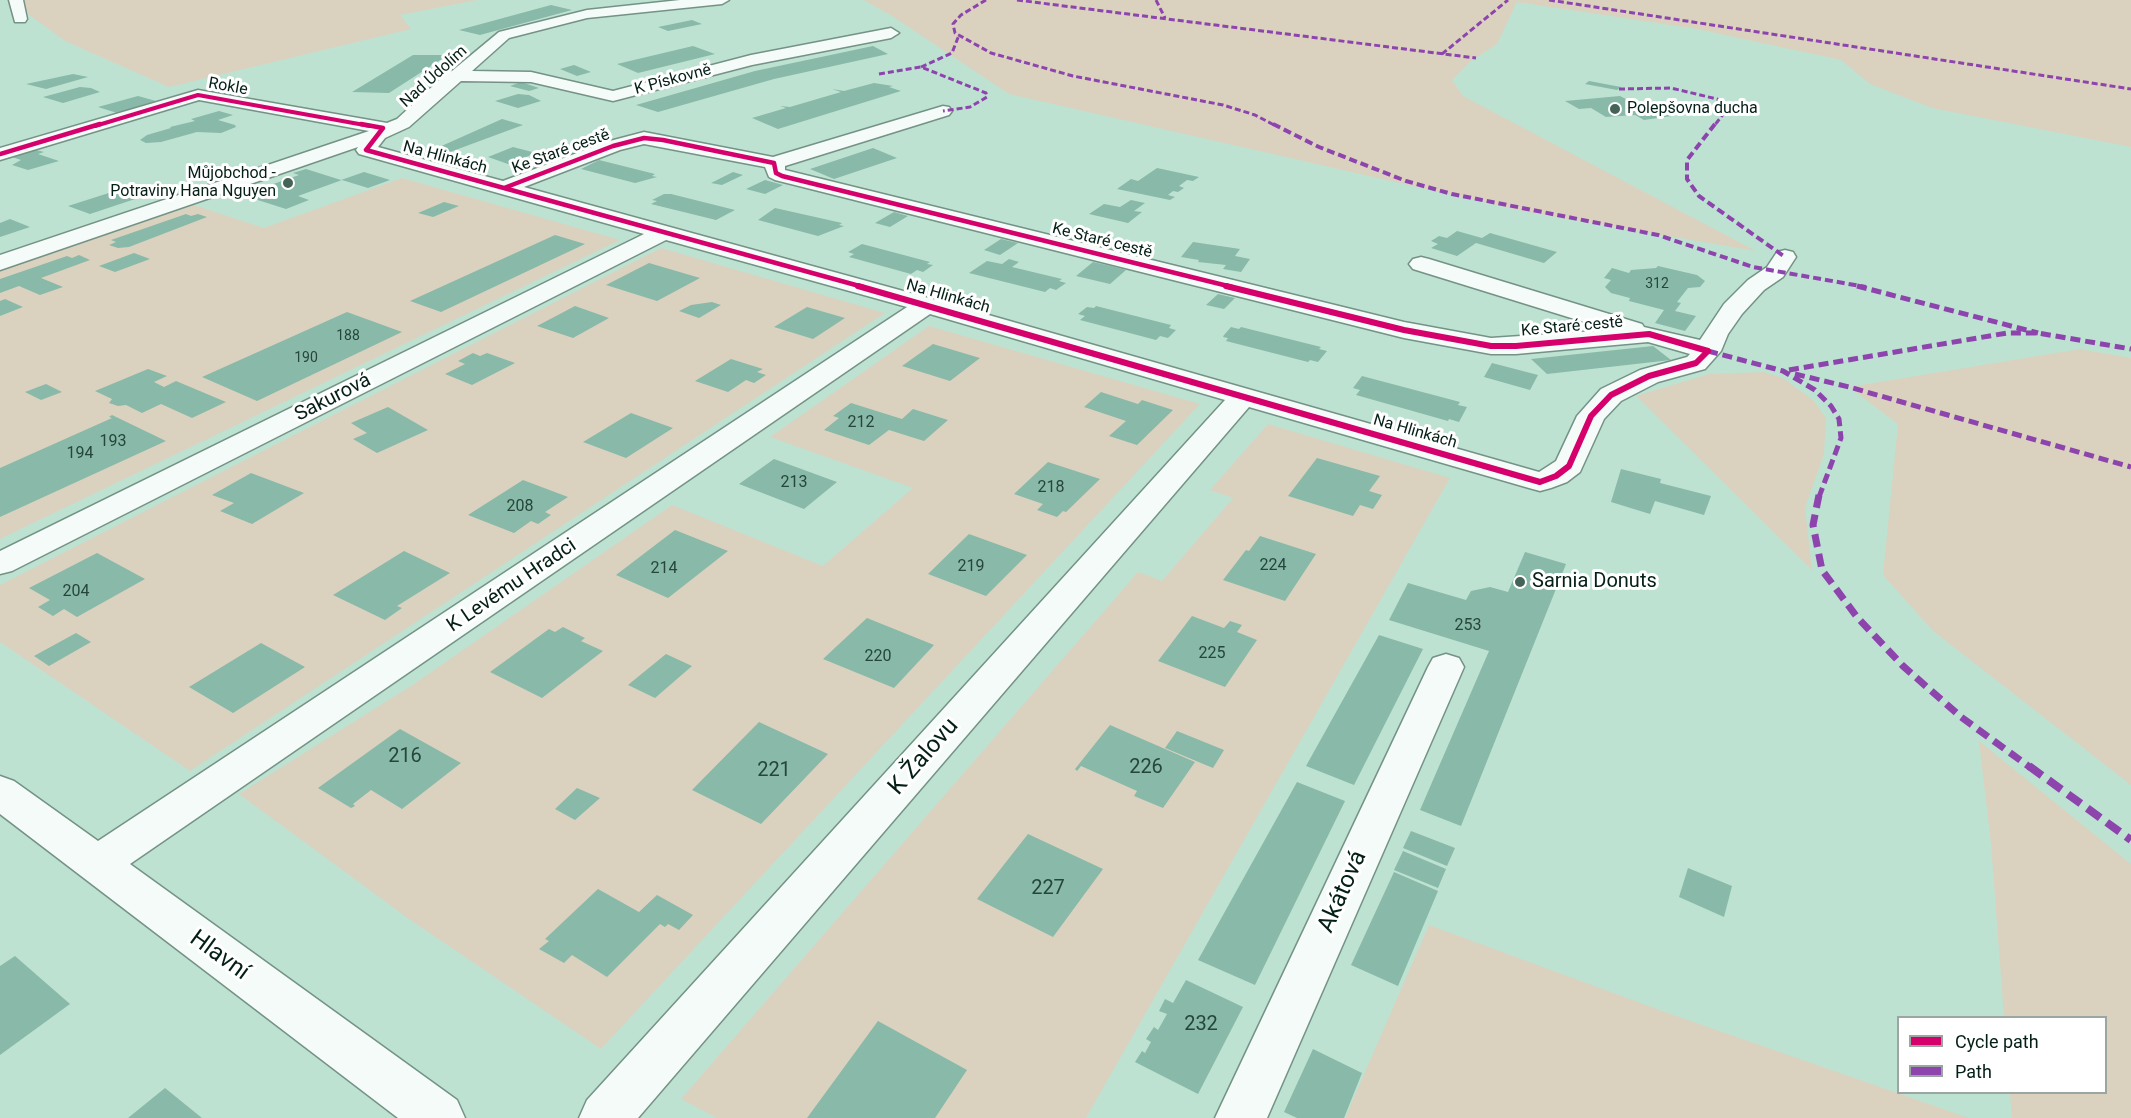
<!DOCTYPE html>
<meta charset="utf-8">
<style>
body{margin:0}
#map{position:relative;width:2131px;height:1118px;overflow:hidden;background:#bde2d2;font-family:Roboto,sans-serif}
canvas{display:block}
.legend{position:absolute;left:1897px;top:1016px;width:210px;height:78px;box-sizing:border-box;background:#fff;border:2px solid #9ba5a1;margin:0;padding:8px 10px;list-style:none;font-size:18px;color:#041f15}
.legend li{display:flex;align-items:center;gap:12px;height:30px}
.legend b{width:30px;border:2px solid #9ba5a1}
</style>
<div id="map">
<canvas width="2131" height="1118"></canvas>
<ul class="legend">
<li><b style="height:8px;background:#d6006c"></b>Cycle path</li>
<li><b style="height:8px;background:#8e44ad"></b>Path</li>
</ul>
</div>
<script>
const g = document.querySelector('canvas').getContext('2d');
g.lineJoin = 'round';
function fillPath(path, color) { g.fillStyle = color; g.fill(path, 'evenodd'); }
const poly = rows => new Path2D(rows.map(r => 'M' + r).join(''));
function strokePath(path, color, width, dash) { g.strokeStyle = color; g.lineWidth = width; g.lineCap = dash ? 'butt' : 'round'; g.setLineDash(dash || []); g.stroke(path); }
function write(font, color, halo, rows, align = 'center') {
  g.font = font + ' Roboto,sans-serif'; g.lineWidth = 6; g.setLineDash([]); g.textBaseline = 'middle'; g.strokeStyle = halo; g.fillStyle = color; for (const [text, x, y, turn = 0] of rows) {
    g.save(); g.translate(x, y); g.rotate((+turn || 0) * Math.PI / 180); g.textAlign = isNaN(turn) ? turn : align; if (halo) g.strokeText(text, 0, 0); g.fillText(text, 0, 0); g.restore();
  }
}
const green = poly([
 [23,0,477,0,400,15,411,29,169,87,65,41,24,11],
 [864,0,2131,0,2131,147,1932,108,1870,84,1841,60,1697,29,1517,2,1497,44,1471,61,1452,80,1463,96,1756,251,1527,212,1009,94,892,16],
 [402,178,620,240,0,539,0,271,194,205,264,228],
 [661,248,885,313,190,771,0,642,0,585],
 [929,326,1200,404,601,1049,409,919,239,794,414,684,672,505,823,566,913,488,770,437],
 [2080,349,2131,358,2131,785,1933,631,1883,575,1898,424,1849,387],
 [1763,372,1783,378,1813,400,1826,418,1824,454,1805,508,1812,570,1636,396,1709,374],
 [1268,424,1450,478,1086,1118,717,1118,681,1099,1138,572,1162,581,1233,498,1210,490],
 [1979,741,2131,864,2131,1118,2012,1118,2010,1093,2106,1092,2106,1018,2004,1017,1991,844],
 [1429,925,1665,1012,1969,1118,1345,1118]
]);
const building = poly([
 [551,5,572,10,480,35,459,30],
 [692,20,702,24,668,31,658,27],
 [693,46,715,54,638,73,617,64],
 [873,46,888,54,774,79,658,112,636,105,755,71],
 [413,55,448,55,389,93,352,92],
 [574,65,591,72,577,76,560,69],
 [73,74,88,77,46,89,26,84],
 [1589,81,1621,87,1617,90,1585,84],
 [521,82,539,88,529,91,510,86],
 [874,83,893,86,889,87,901,91,778,129,752,118,786,108,780,106,790,107,841,92,832,89,844,91],
 [80,87,91,88,100,92,63,103,43,97],
 [518,94,529,95,541,101,518,108,495,101],
 [138,96,156,101,117,113,98,107],
 [1620,96,1635,104,1647,103,1672,116,1644,120,1635,115,1606,117,1591,108,1579,109,1565,101],
 [219,111,233,115,218,120,235,125,236,127,221,133,197,132,161,142,146,143,140,140,147,135,171,128,170,127,195,121,191,119],
 [502,119,523,125,450,152,437,148],
 [513,147,536,153,508,164,488,157],
 [873,148,897,158,834,179,810,169],
 [36,150,44,152,38,154,59,161,28,170,12,165,21,160,12,157],
 [599,160,655,174,652,176,657,177,635,183,581,169],
 [1157,168,1199,177,1193,181,1187,180,1179,186,1184,188,1178,192,1173,191,1168,195,1175,197,1170,200,1117,189,1131,179,1138,181],
 [306,169,341,180,364,172,390,180,368,188,342,180,298,196,309,200,286,209,242,195,299,175,293,173],
 [733,172,743,175,722,185,711,183],
 [765,180,783,185,765,194,746,189],
 [137,184,159,191,90,214,68,206],
 [664,194,671,194,735,210,716,220,651,204,657,201,652,200],
 [1131,200,1145,203,1134,211,1142,212,1128,223,1089,214,1104,204,1120,207],
 [444,202,459,206,433,217,418,213],
 [775,208,842,223,839,225,844,226,818,236,758,220],
 [894,212,908,216,890,227,875,223],
 [186,214,191,216,198,214,207,217,129,247,118,248,109,245,116,242,111,240],
 [10,219,30,227,0,237,0,223],
 [1457,231,1482,238,1490,233,1557,252,1544,263,1476,243,1457,256,1431,248,1438,244,1431,241,1439,236,1447,238],
 [555,235,585,244,441,312,410,301],
 [1001,239,1018,243,1000,255,984,250],
 [1193,242,1240,249,1235,256,1250,259,1241,272,1223,269,1226,265,1198,262,1199,260,1181,257],
 [862,244,930,262,927,264,933,265,923,272,917,270,911,274,849,257,854,254,848,252],
 [134,253,150,259,115,272,99,266],
 [79,255,90,260,41,278,63,287,40,295,19,286,0,293,0,279,67,256,72,258],
 [1009,259,1019,262,1012,267,1062,279,1059,281,1066,283,1056,290,1050,288,1045,292,969,273,987,261,1002,264],
 [1093,262,1111,266,1126,270,1110,284,1076,276],
 [649,263,700,278,657,301,606,285],
 [1658,266,1697,275,1705,281,1700,287,1688,288,1677,302,1681,303,1675,311,1696,316,1685,331,1655,323,1664,310,1629,301,1630,298,1611,293,1605,287,1611,280,1604,278,1612,268,1629,273,1631,270,1656,268],
 [1218,294,1235,298,1224,309,1206,305],
 [5,299,23,307,0,316,0,301],
 [712,302,721,305,699,318,679,311,691,305],
 [575,306,609,318,573,338,537,326],
 [1096,306,1171,325,1169,328,1176,330,1168,338,1160,336,1156,340,1080,320,1085,316,1078,314,1087,307,1094,308],
 [807,307,845,318,813,339,774,327],
 [347,312,402,332,257,401,202,377],
 [1231,327,1239,329,1241,327,1321,347,1319,349,1327,351,1318,362,1310,360,1308,362,1226,341,1228,338,1223,337,1224,335],
 [933,344,980,358,950,381,902,366],
 [1653,346,1671,360,1547,374,1531,359],
 [473,353,480,356,487,353,515,363,472,385,445,374,465,364,458,361],
 [731,359,763,369,757,372,766,375,754,383,746,380,728,392,695,381],
 [1492,363,1538,375,1530,390,1484,377],
 [148,369,167,376,154,382,164,387,176,381,226,402,192,418,161,404,142,413,126,405,118,406,109,403,112,399,95,391],
 [1362,376,1460,402,1458,405,1467,407,1459,422,1449,419,1448,421,1356,395,1360,390,1353,388],
 [46,384,62,392,41,400,25,392],
 [1101,392,1138,404,1142,400,1173,410,1137,445,1109,436,1126,421,1084,407],
 [851,403,902,419,913,409,948,420,924,441,889,430,869,445,824,430,839,418,833,416],
 [388,407,428,430,377,453,353,439,367,433,351,423],
 [631,413,673,428,626,458,583,442],
 [112,415,166,441,0,517,0,468,112,418,109,417],
 [1317,458,1380,476,1369,491,1382,495,1373,509,1360,505,1353,516,1288,496],
 [774,459,837,482,804,509,739,484],
 [1048,462,1100,479,1066,512,1063,511,1057,517,1037,510,1043,504,1014,494],
 [1621,469,1661,479,1660,483,1711,496,1704,515,1655,501,1650,514,1611,502],
 [251,473,304,493,252,524,220,511,234,503,212,495],
 [523,480,568,497,545,512,551,515,538,524,531,521,514,533,468,515],
 [675,530,728,551,668,598,616,575],
 [969,534,1027,555,986,596,928,574],
 [1260,536,1316,554,1285,601,1223,580,1246,550,1249,551],
 [404,551,450,573,397,606,402,608,385,620,333,595],
 [1525,552,1566,564,1461,826,1420,810,1489,651,1389,620,1408,583,1466,600,1471,591,1490,587,1508,592],
 [97,553,145,579,77,617,64,609,53,616,38,607,50,600,29,588],
 [1192,616,1224,628,1230,621,1242,625,1237,632,1257,640,1225,687,1158,661],
 [867,618,934,645,894,688,823,659],
 [563,627,585,638,581,641,603,651,542,698,490,672,549,629,555,632],
 [76,633,91,642,49,666,34,656],
 [1379,635,1423,649,1354,785,1306,766],
 [261,643,305,667,233,713,189,687],
 [666,654,692,666,655,698,628,685],
 [759,722,828,754,761,824,692,790],
 [1110,725,1195,762,1163,808,1134,796,1137,791,1081,766,1077,771,1075,769],
 [400,729,461,763,402,809,371,790,353,804,355,806,351,808,318,788],
 [1177,731,1224,750,1213,768,1165,748],
 [1297,782,1345,801,1255,985,1198,960],
 [577,788,600,798,575,820,555,809],
 [1411,831,1455,848,1447,866,1403,848],
 [1028,834,1103,869,1053,937,977,899],
 [1403,851,1446,869,1438,888,1394,870],
 [1688,868,1732,886,1724,917,1679,897],
 [1394,872,1438,891,1398,986,1351,965],
 [598,889,639,912,657,895,693,915,679,930,668,924,665,927,660,924,607,977,572,955,564,963,539,949,549,941,545,939],
 [15,956,70,1004,0,1055,0,966],
 [1186,980,1243,1007,1198,1094,1135,1062,1142,1051,1145,1053,1151,1042,1146,1039,1154,1027,1158,1030,1167,1014,1159,1011,1165,999,1173,1003],
 [878,1021,967,1070,935,1118,807,1118],
 [1313,1049,1362,1073,1344,1118,1297,1118,1284,1112],
 [165,1088,202,1118,128,1118]
]);
const minor = poly([
 [9,0,23,0,27,19,25,22,15,22,9,0],
 [680,0,729,0,722,4,587,18,509,38,472,71,531,72,613,91,751,55,891,28,899,33,891,38,752,65,613,101,531,82,461,81,409,127,385,138,378,147,503,181,606,142,644,132,773,157,943,106,949,107,952,111,949,115,785,166,785,170,1404,322,1491,338,1610,330,1413,269,1409,264,1413,259,1421,257,1429,259,1642,324,1644,327,1700,340,1724,304,1748,280,1767,267,1777,252,1785,250,1793,252,1796,257,1783,277,1764,290,1742,314,1728,334,1721,351,1705,369,1658,382,1621,401,1604,419,1580,472,1567,482,1551,488,1540,491,1529,488,1249,407,638,1118,579,1118,587,1100,1225,400,930,314,130,864,457,1100,465,1118,398,1118,0,814,0,776,14,781,98,841,907,307,666,240,12,571,0,574,0,551,644,234,359,154,356,150,358,147,0,270,0,255,369,131,199,100,0,160,0,148,198,90,387,123,397,119,448,72,452,71,499,32,587,10,680,0],
 [644,144,765,167,769,177,775,180,1404,338,1491,354,1516,354,1648,342,1690,354,1687,357,1640,370,1601,389,1577,416,1556,461,1539,472,936,300,524,187,620,150,644,144],
 [1446,654,1459,658,1464,667,1267,1118,1215,1118,1428,667,1433,658,1446,654]
]);
const quietFar4 = poly([
 [986,0,961,15,953,24,955,33,991,53,1073,76,1223,105,1255,115,1276,126],
 [1017,0,1476,58],
 [1156,0,1165,18],
 [1549,0,2131,89],
 [1442,54,1508,0],
 [921,67,952,53,959,35],
 [879,74,921,67,986,93,987,97,970,107,943,111],
 [1619,89,1671,88,1717,99,1725,104,1725,112,1714,126]
]);
const quietFar3 = poly([
 [1273,124,1319,147,1406,181,1452,194,1658,235,1753,267,1866,287],
 [1715,124,1687,160,1687,179,1699,196,1785,257]
]);
const quietFar2 = poly([
 [1857,286,2038,333],
 [1708,351,1783,371,1815,390,1831,406,1839,419,1841,438,1819,497],
 [1789,370,2007,333,2038,333,2131,349],
 [1795,374,1849,387,2131,467]
]);
const quietFar1 = poly([
 [1819,495,1813,525,1822,570,1857,617,1903,666,1961,717,2031,768]
]);
const quiet = poly([
 [2029,766,2131,840]
]);
const cyclewayFar2 = poly([
 [95,126,198,95,370,126]
]);
const cyclewayFar1 = poly([
 [361,124,383,128,366,150,863,287],
 [0,154,100,124],
 [504,188,613,146,644,138,663,140,774,163,776,173,782,176,1232,287]
]);
const cycleway = poly([
 [858,286,1540,482,1556,476,1569,466,1591,416,1611,395,1649,376,1696,363,1708,351,1649,334,1516,346,1491,346,1404,330,1226,286]
]);
const markers = [
 [1615,109,6,"#456357"],
 [288,183,6,"#456357"],
 [1520,582,6,"#456357"]
];
const farNumbernames = [
 ["312",1657,284],
 ["188",348,336],
 ["190",306,358]
];
const farStreetnames = [
 ["Nad Údolím",434,77,-42],
 ["K Pískovně",673,80,-15],
 ["Rokle",228,87,10],
 ["Ke Staré cestě",561,152,-20],
 ["Na Hlinkách",445,158,15],
 ["Ke Staré cestě",1102,241,14],
 ["Na Hlinkách",948,297,16],
 ["Ke Staré cestě",1572,327,-5],
 ["Na Hlinkách",1415,432,16]
];
const farPoinames = [
 ["Polepšovna ducha",1627,109],
 ["Můjobchod -",276,174,"right"],
 ["Potraviny Hana Nguyen",276,192,"right"]
];
const numberNames = [
 ["212",861,423],
 ["193",113,442],
 ["194",80,454],
 ["213",794,483],
 ["218",1051,488],
 ["208",520,507],
 ["224",1273,566],
 ["219",971,567],
 ["214",664,569],
 ["204",76,592],
 ["253",1468,626],
 ["225",1212,654],
 ["220",878,657]
];
const streetNames = [
 ["Sakurová",333,398,-27],
 ["K Levému Hradci",512,586,-34]
];
const poiNames = [
 ["Sarnia Donuts",1532,582]
];
const nearNumbernames = [
 ["216",405,757],
 ["226",1146,768],
 ["221",774,771],
 ["227",1048,889],
 ["232",1201,1025]
];
const nearStreetnames = [
 ["K Žalovu",924,757,-49],
 ["Akátová",1343,892,-66],
 ["Hlavní",219,956,36]
];
fillPath(green, '#dad2bf');
fillPath(building, '#89b9a8');
strokePath(minor, '#749286', 3);
fillPath(minor, '#f5fbf8');
strokePath(quietFar4, '#8e44ad', 3, [6, 3]);
strokePath(quietFar3, '#8e44ad', 4, [8, 4]);
strokePath(quietFar2, '#8e44ad', 5, [10, 5]);
strokePath(quietFar1, '#8e44ad', 7, [13, 7]);
strokePath(quiet, '#8e44ad', 8, [16, 8]);
strokePath(cyclewayFar2, '#d6006c', 4);
strokePath(cyclewayFar1, '#d6006c', 4.5);
strokePath(cycleway, '#d6006c', 6);
for (const [x, y, r, color] of markers) { const dot = new Path2D(); dot.arc(x, y, r, 0, 2 * Math.PI); g.fillStyle = color; g.fill(dot); strokePath(dot, '#fff', 2); }
write('14px', '#25463a', null, farNumbernames);
write('16px', '#041f15', '#fff', farStreetnames);
write('16px', '#041f15', '#fff', farPoinames, 'left');
write('16px', '#25463a', null, numberNames);
write('20px', '#041f15', '#fff', streetNames);
write('20px', '#041f15', '#fff', poiNames, 'left');
write('20px', '#25463a', null, nearNumbernames);
write('24px', '#041f15', '#fff', nearStreetnames);
</script>
